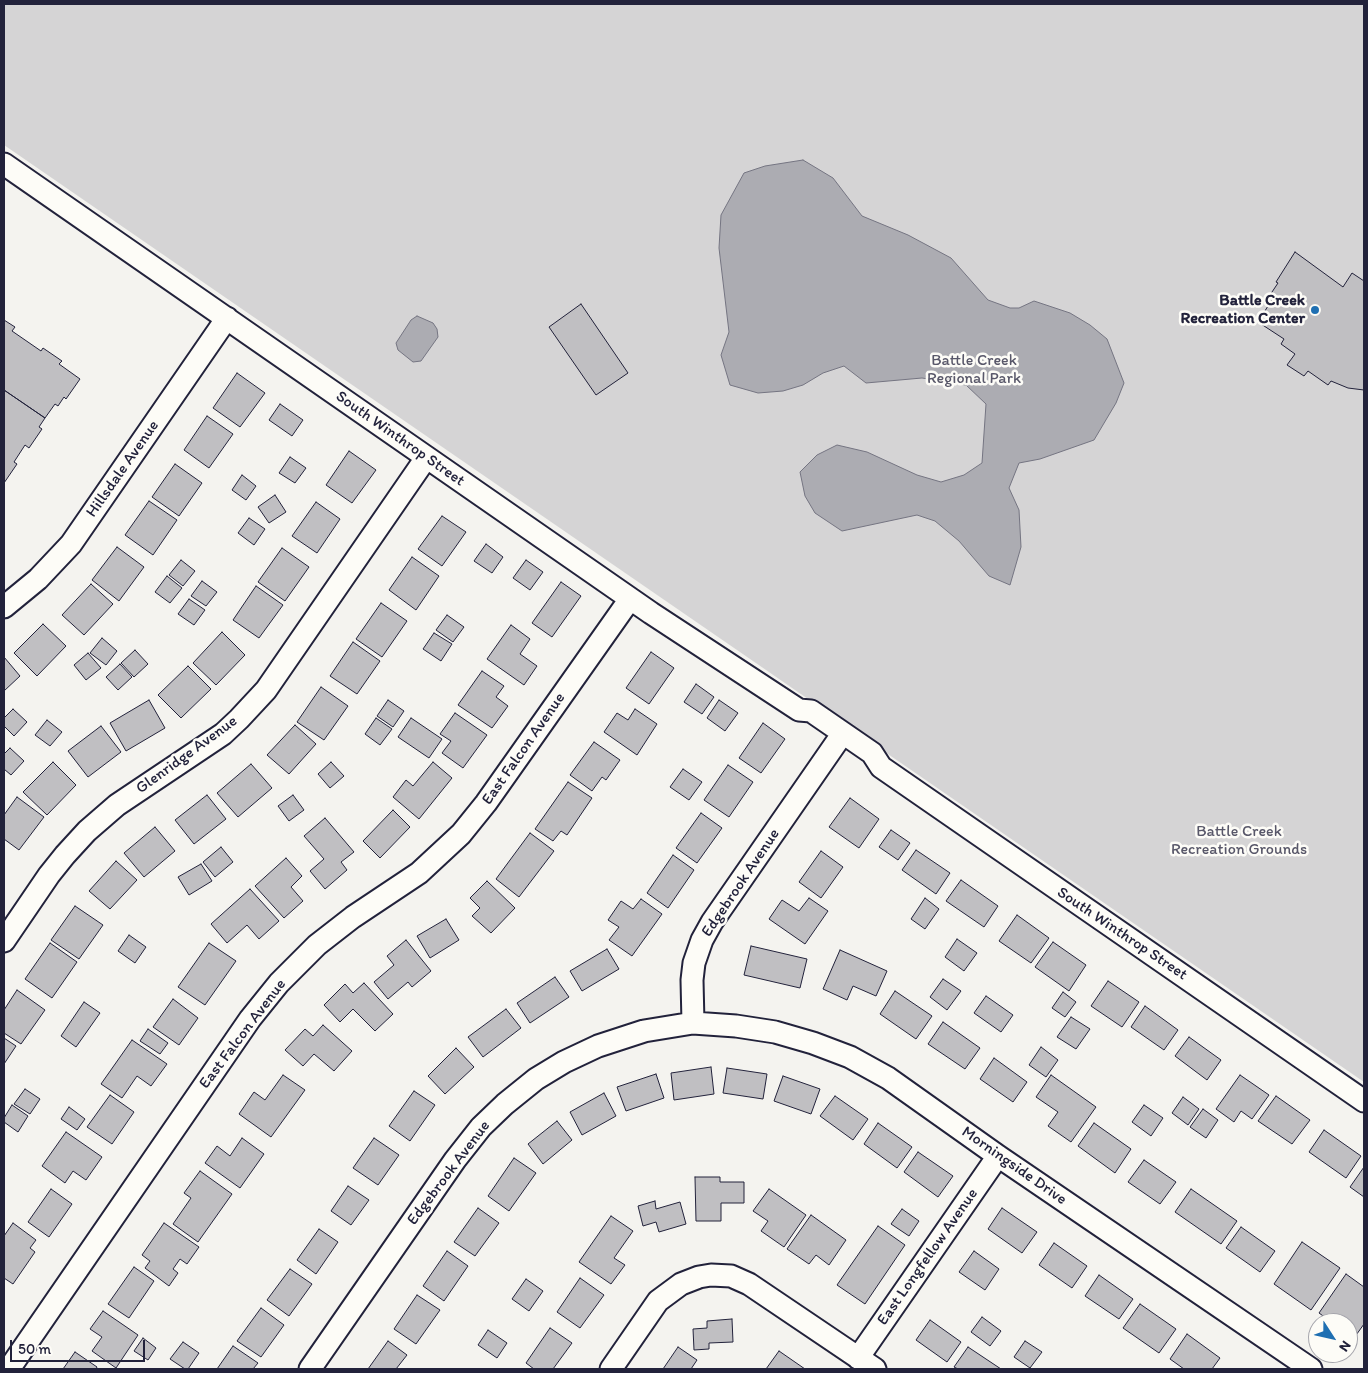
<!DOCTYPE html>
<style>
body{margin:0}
#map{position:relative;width:1368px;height:1373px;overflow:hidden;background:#f4f3ef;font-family:Itim,sans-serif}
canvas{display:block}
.frame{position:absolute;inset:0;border:5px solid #22223b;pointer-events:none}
.north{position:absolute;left:1308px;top:1313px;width:50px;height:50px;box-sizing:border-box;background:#fdfcf7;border:1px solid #a5a5ac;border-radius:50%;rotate:125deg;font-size:14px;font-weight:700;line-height:20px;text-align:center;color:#22223b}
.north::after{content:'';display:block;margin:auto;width:18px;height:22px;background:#1f6fb2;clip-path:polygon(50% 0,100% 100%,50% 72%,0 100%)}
.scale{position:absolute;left:10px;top:1340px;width:135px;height:22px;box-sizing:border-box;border:2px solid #22223b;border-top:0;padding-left:6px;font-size:15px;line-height:18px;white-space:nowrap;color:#22223b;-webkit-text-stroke:4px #fdfcf7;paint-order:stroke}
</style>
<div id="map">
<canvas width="1368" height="1373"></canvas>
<div class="frame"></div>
<div class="north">N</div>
<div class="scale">50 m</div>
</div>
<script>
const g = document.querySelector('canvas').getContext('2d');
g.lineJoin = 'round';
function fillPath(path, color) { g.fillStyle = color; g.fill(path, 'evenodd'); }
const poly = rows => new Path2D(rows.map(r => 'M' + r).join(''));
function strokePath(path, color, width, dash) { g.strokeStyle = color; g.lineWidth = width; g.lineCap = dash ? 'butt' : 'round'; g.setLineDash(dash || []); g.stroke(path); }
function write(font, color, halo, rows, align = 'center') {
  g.font = font + ' Itim,sans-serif'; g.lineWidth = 5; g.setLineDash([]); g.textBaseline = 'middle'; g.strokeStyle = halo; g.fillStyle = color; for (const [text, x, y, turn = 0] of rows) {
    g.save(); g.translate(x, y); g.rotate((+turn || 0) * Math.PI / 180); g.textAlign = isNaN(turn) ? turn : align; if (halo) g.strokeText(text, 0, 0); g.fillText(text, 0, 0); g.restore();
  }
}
const green = poly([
 [4,4,1364,4,1364,1082,4,145]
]);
const water = poly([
 [803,160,833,178,862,216,908,235,951,258,988,300,1010,308,1019,308,1034,301,1070,313,1090,325,1107,339,1124,383,1116,403,1094,440,1040,459,1019,463,1009,488,1019,510,1021,547,1010,585,989,576,959,541,935,521,917,515,842,531,815,513,805,496,800,472,817,455,837,445,867,452,917,475,941,482,964,475,982,463,986,404,966,385,922,378,866,383,844,366,823,373,803,385,783,391,758,393,730,385,721,355,729,332,719,248,721,215,744,173,765,166,803,160],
 [417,316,433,323,437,329,438,337,421,361,413,362,398,350,396,343,411,320,417,316]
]);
const building = poly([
 [1295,252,1343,287,1352,273,1364,281,1364,390,1348,388,1331,381,1328,385,1308,371,1304,376,1287,365,1295,354,1281,344,1284,339,1258,322,1273,298,1270,295,1278,283,1276,282,1295,252],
 [581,304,628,373,596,395,549,327,581,304],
 [4,320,15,327,12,331,41,351,43,348,62,361,59,364,80,379,66,399,64,397,58,406,55,404,45,418,4,390,4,320],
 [237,373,265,393,240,427,213,408,237,373],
 [4,390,45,418,39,427,42,429,29,448,25,445,14,462,17,464,4,483,4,390],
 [280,404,303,420,292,436,269,420,280,404],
 [207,416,233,434,209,468,184,450,207,416],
 [349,451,376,470,352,503,326,485,349,451],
 [290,457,306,468,295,483,279,473,290,457],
 [175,464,202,483,179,516,152,497,175,464],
 [242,475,256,486,246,500,232,490,242,475],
 [275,495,286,512,269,523,258,507,275,495],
 [149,501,177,520,153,555,125,535,149,501],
 [316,502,340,519,317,553,292,536,316,502],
 [442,516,466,532,442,566,418,549,442,516],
 [249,518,265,529,254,545,238,533,249,518],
 [486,544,503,557,492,573,474,561,486,544],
 [117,547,144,567,119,601,92,580,117,547],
 [282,548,309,567,285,601,258,582,282,548],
 [412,557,439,576,416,610,389,590,412,557],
 [181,560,195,571,183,586,169,575,181,560],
 [526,560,543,572,530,590,513,578,526,560],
 [167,576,182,588,170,603,155,592,167,576],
 [202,581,217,592,206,606,191,596,202,581],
 [561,582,581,596,552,637,532,623,561,582],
 [91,584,113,604,84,635,62,615,91,584],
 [256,586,283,605,259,638,233,620,256,586],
 [189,599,205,610,194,625,178,614,189,599],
 [381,603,407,621,382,657,356,639,381,603],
 [447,615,464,627,453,642,436,630,447,615],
 [43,624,66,646,37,676,14,653,43,624],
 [511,625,530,639,520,654,537,666,524,685,487,659,511,625],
 [222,632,245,655,216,685,193,663,222,632],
 [434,633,452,644,441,661,423,649,434,633],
 [102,638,117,651,106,665,90,653,102,638],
 [353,642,380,661,357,694,330,676,353,642],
 [135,650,148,664,134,677,121,663,135,650],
 [651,652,674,668,649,704,626,688,651,652],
 [88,653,101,668,86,680,74,665,88,653],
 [4,657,20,676,4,691,4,657],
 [120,664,132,677,118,690,106,677,120,664],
 [188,666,211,689,181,718,158,695,188,666],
 [482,671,504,686,496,697,508,706,492,728,458,705,482,671],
 [696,684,714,697,702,714,684,702,696,684],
 [321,687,348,706,324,740,297,722,321,687],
 [149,700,165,728,126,751,110,723,149,700],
 [388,700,404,711,393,727,377,716,388,700],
 [719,700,738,713,725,731,707,718,719,700],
 [13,709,27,722,14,736,4,726,4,718,13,709],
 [635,709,657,724,637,755,604,732,617,713,628,720,635,709],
 [455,713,487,735,463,768,442,753,451,741,440,734,455,713],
 [376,718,392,729,380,745,365,734,376,718],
 [411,718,442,739,429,758,398,737,411,718],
 [47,720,62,732,50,746,35,735,47,720],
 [763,723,785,739,761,773,739,758,763,723],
 [295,725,316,744,289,774,267,755,295,725],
 [101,726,121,752,88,777,68,751,101,726],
 [594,742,620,760,606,780,602,777,592,791,570,775,594,742],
 [10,748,24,761,11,775,4,769,4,754,10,748],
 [53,762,76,785,47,815,23,792,53,762],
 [331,762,344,776,330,788,318,774,331,762],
 [433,762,452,778,419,819,393,797,406,780,413,786,433,762],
 [251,764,272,788,238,817,217,793,251,764],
 [728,765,753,782,729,817,704,800,728,765],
 [683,769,702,782,689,800,670,787,683,769],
 [568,782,592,798,567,835,561,831,553,841,535,829,568,782],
 [207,795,226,819,194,844,175,820,207,795],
 [293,795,304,810,289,821,278,806,293,795],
 [17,797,44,817,19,850,4,839,4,815,17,797],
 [850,798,879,819,859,848,829,827,850,798],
 [393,810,410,827,380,858,363,841,393,810],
 [701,813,722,828,697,863,676,848,701,813],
 [325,818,354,852,341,862,347,870,325,889,310,871,324,859,304,836,325,818],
 [155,827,175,851,144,877,124,853,155,827],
 [891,830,910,843,898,860,879,847,891,830],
 [530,833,554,851,519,897,496,879,530,833],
 [221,847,233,862,215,877,203,862,221,847],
 [916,850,950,873,936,894,902,870,916,850],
 [821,851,843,867,821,898,799,882,821,851],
 [673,855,694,870,668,908,647,893,673,855],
 [286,858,302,876,291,887,303,901,284,918,255,886,286,858],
 [116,861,137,880,110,909,89,891,116,861],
 [201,864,212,881,189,895,178,877,201,864],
 [961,880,998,906,984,927,946,901,961,880],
 [487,881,515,908,491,933,472,916,480,908,470,898,487,881],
 [250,889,279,921,259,939,247,925,227,943,211,924,250,889],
 [809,898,828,911,805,944,769,919,782,900,799,911,809,898],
 [925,898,939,909,925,929,911,919,925,898],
 [641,899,662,914,632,956,609,940,619,927,608,920,621,901,633,909,641,899],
 [75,906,103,925,79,959,51,940,75,906],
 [1017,915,1049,938,1031,963,999,941,1017,915],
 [446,919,459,940,430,958,417,936,446,919],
 [129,935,146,947,135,963,118,951,129,935],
 [957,939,977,953,964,971,945,957,957,939],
 [406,940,431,971,412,987,408,982,388,999,374,982,394,965,387,956,406,940],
 [1053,942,1086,965,1069,991,1035,967,1053,942],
 [50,943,77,962,52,998,25,979,50,943],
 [209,943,236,961,205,1005,178,987,209,943],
 [751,946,807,959,800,988,744,975,751,946],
 [607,949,619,969,582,991,570,971,607,949],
 [840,950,887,971,876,996,853,986,847,1000,823,989,840,950],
 [555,977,569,997,530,1023,517,1003,555,977],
 [943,979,961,991,947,1010,930,997,943,979],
 [1108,981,1139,1002,1122,1027,1091,1006,1108,981],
 [364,983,393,1014,375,1031,353,1009,340,1022,324,1005,345,984,353,993,364,983],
 [17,990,45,1010,21,1044,4,1033,4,1010,17,990],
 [895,991,932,1016,916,1039,880,1014,895,991],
 [1063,992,1076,1002,1065,1017,1052,1008,1063,992],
 [986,996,1013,1015,1001,1032,974,1013,986,996],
 [173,999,198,1018,179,1045,153,1027,173,999],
 [84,1002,100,1013,76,1047,61,1036,84,1002],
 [1145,1006,1178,1030,1164,1050,1131,1027,1145,1006],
 [506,1009,521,1028,483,1057,468,1037,506,1009],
 [1071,1017,1090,1029,1076,1049,1057,1037,1071,1017],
 [943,1022,980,1048,965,1069,928,1044,943,1022],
 [323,1025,352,1051,334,1071,314,1054,303,1066,285,1050,305,1029,313,1036,323,1025],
 [148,1029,168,1043,160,1054,140,1041,148,1029],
 [1189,1037,1221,1060,1207,1080,1175,1056,1189,1037],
 [4,1038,16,1046,4,1064,4,1038],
 [132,1040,167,1064,151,1086,137,1076,122,1098,101,1084,132,1040],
 [1041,1047,1058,1060,1046,1077,1029,1065,1041,1047],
 [456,1048,474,1067,445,1094,428,1076,456,1048],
 [994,1058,1027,1082,1013,1102,980,1079,994,1058],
 [711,1067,714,1094,674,1100,671,1073,711,1067],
 [727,1068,767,1074,763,1099,723,1093,727,1068],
 [656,1074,664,1098,626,1111,617,1087,656,1074],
 [283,1075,305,1090,271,1137,239,1114,254,1092,265,1100,283,1075],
 [1051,1075,1096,1107,1071,1142,1048,1126,1058,1112,1036,1097,1051,1075],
 [1240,1075,1269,1095,1252,1119,1241,1111,1234,1122,1216,1109,1240,1075],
 [783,1076,820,1089,811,1114,774,1101,783,1076],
 [25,1089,40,1099,30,1114,14,1104,25,1089],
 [414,1091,435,1105,410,1141,389,1126,414,1091],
 [604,1093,616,1116,582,1135,570,1112,604,1093],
 [110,1095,134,1112,112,1144,87,1127,110,1095],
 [835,1096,868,1119,853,1140,820,1116,835,1096],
 [1276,1096,1310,1120,1292,1144,1258,1121,1276,1096],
 [1183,1097,1199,1109,1188,1125,1172,1113,1183,1097],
 [12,1105,28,1116,18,1132,4,1122,4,1118,12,1105],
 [1144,1105,1163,1118,1151,1136,1132,1122,1144,1105],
 [69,1107,85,1119,77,1130,61,1119,69,1107],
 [1203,1109,1218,1120,1206,1138,1190,1127,1203,1109],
 [557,1121,572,1140,543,1164,528,1144,557,1121],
 [878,1123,912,1147,897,1168,864,1144,878,1123],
 [1094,1123,1131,1149,1115,1173,1078,1146,1094,1123],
 [1324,1130,1361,1156,1346,1178,1309,1152,1324,1130],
 [66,1132,102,1157,86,1180,73,1171,65,1183,42,1166,66,1132],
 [242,1138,264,1154,240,1188,205,1163,217,1146,230,1156,242,1138],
 [374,1138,399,1155,378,1185,353,1168,374,1138],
 [918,1152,953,1176,938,1197,904,1172,918,1152],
 [514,1158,536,1173,509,1211,488,1196,514,1158],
 [1144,1160,1176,1182,1160,1204,1128,1182,1144,1160],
 [1364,1167,1364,1197,1350,1187,1364,1167],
 [200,1171,232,1194,198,1242,173,1224,191,1198,184,1193,200,1171],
 [695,1177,720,1177,720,1182,744,1182,744,1203,721,1203,721,1221,696,1221,695,1177],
 [348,1186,369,1200,351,1225,331,1211,348,1186],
 [51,1189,72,1204,49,1237,28,1222,51,1189],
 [769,1189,806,1215,784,1247,761,1231,768,1221,753,1211,769,1189],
 [1191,1189,1237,1221,1221,1244,1175,1212,1191,1189],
 [655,1201,656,1209,680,1202,686,1224,659,1232,656,1222,643,1226,638,1206,655,1201],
 [478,1208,499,1223,475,1256,454,1242,478,1208],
 [1002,1208,1037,1232,1022,1253,988,1229,1002,1208],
 [902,1209,919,1221,909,1236,891,1224,902,1209],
 [811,1215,846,1240,829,1265,816,1255,809,1264,787,1249,811,1215],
 [611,1216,633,1231,614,1258,625,1265,611,1284,579,1262,611,1216],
 [13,1223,36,1240,30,1248,35,1252,13,1284,4,1278,4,1236,13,1223],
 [164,1223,199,1247,187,1264,180,1259,173,1269,178,1273,169,1286,145,1268,150,1261,142,1255,164,1223],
 [878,1226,905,1245,865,1304,837,1285,878,1226],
 [1241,1227,1275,1251,1260,1272,1226,1248,1241,1227],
 [319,1229,338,1242,316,1274,297,1260,319,1229],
 [1302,1242,1340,1268,1311,1310,1274,1284,1302,1242],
 [1054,1243,1087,1266,1072,1288,1039,1265,1054,1243],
 [447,1251,468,1266,444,1301,423,1286,447,1251],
 [974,1251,999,1269,985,1290,959,1272,974,1251],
 [134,1267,154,1281,129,1318,108,1304,134,1267],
 [290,1269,312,1284,289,1316,267,1300,290,1269],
 [1346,1274,1364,1287,1364,1324,1354,1338,1348,1333,1348,1323,1333,1323,1319,1313,1346,1274],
 [1099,1275,1133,1299,1119,1319,1085,1296,1099,1275],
 [580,1278,604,1295,580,1328,557,1312,580,1278],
 [526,1279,543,1291,529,1311,512,1299,526,1279],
 [417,1295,440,1310,416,1344,394,1329,417,1295],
 [1140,1304,1176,1329,1159,1353,1123,1328,1140,1304],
 [261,1308,284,1325,261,1357,237,1341,261,1308],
 [103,1311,138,1335,116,1368,92,1351,102,1337,90,1329,103,1311],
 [982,1317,1001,1331,990,1346,971,1332,982,1317],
 [732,1319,733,1342,709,1343,709,1349,694,1350,693,1329,707,1328,707,1321,732,1319],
 [930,1320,961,1342,947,1362,916,1340,930,1320],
 [550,1328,572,1343,553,1369,534,1369,526,1363,550,1328],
 [488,1330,507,1343,497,1358,478,1345,488,1330],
 [1187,1334,1220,1358,1212,1369,1184,1369,1170,1359,1187,1334],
 [143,1338,156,1348,148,1360,134,1351,143,1338],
 [388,1341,407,1355,396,1369,368,1369,388,1341],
 [1025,1341,1042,1352,1030,1368,1014,1357,1025,1341],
 [183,1342,199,1353,188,1369,185,1369,170,1359,183,1342],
 [233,1346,258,1363,253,1369,217,1369,233,1346],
 [678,1347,697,1360,691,1369,663,1369,678,1347],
 [968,1347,1001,1369,958,1369,954,1367,968,1347],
 [779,1351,805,1369,766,1369,779,1351],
 [75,1352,97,1367,96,1369,63,1369,75,1352]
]);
const minor = poly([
 [4,164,651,613,799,710,811,711,872,753,881,767,1364,1101],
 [4,607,38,579,71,544,227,318],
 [4,941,49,875,65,855,87,831,117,805,223,734,239,719,266,690,426,458],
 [693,1023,692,980,694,963,702,940,712,922,843,733],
 [858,1358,998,1156],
 [9,1369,250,1019,279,983,317,945,353,917,419,873,461,834,486,803,630,599],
 [310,1369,455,1160,481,1127,505,1104,536,1079,564,1062,598,1046,644,1031,693,1023,736,1026,775,1032,813,1043,850,1057,888,1078,998,1156,1311,1369],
 [611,1369,658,1301,681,1284,699,1277,711,1275,731,1276,749,1284,875,1369]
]);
const markers = [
 [1315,310,5,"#1f6fb2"]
];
const poiNames = [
 ["Battle Creek",1305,301],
 ["Recreation Center",1305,319]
];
const parkNames = [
 ["Battle Creek",974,361],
 ["Regional Park",974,379],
 ["Battle Creek",1239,832],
 ["Recreation Grounds",1239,850]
];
const streetNames = [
 ["South Winthrop Street",400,439,35],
 ["Hillsdale Avenue",123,469,-55],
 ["East Falcon Avenue",524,749,-55],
 ["Glenridge Avenue",187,755,-36],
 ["Edgebrook Avenue",741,883,-56],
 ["South Winthrop Street",1122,934,34],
 ["East Falcon Avenue",243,1034,-53],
 ["Morningside Drive",1014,1166,35],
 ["Edgebrook Avenue",449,1173,-53],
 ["East Longfellow Avenue",928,1257,-55]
];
fillPath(green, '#d5d4d5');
fillPath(water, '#acacb2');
strokePath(water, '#757582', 1);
fillPath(building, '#c0bfc2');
strokePath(building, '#22223b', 1);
strokePath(minor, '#22223b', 25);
strokePath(minor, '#fdfcf7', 21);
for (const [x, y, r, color] of markers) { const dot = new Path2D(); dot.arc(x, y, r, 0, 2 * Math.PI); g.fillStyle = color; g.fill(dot); strokePath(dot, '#fdfcf7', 2); }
write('bold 16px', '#22223b', '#fdfcf7', poiNames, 'right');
write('16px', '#585769', '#fdfcf7', parkNames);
write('16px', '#22223b', '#fdfcf7', streetNames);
</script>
